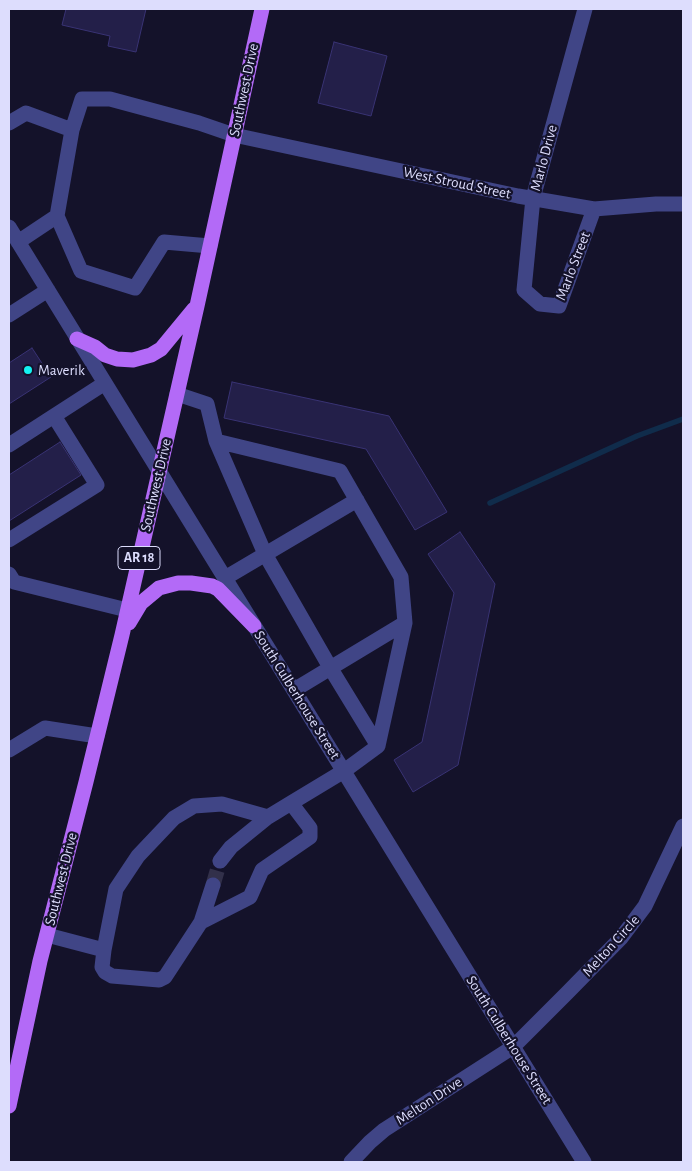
<!DOCTYPE html>
<style>
body{margin:0}
#map{position:relative;width:692px;height:1171px;overflow:hidden;background:#14122a;font-family:"Alegreya Sans",sans-serif}
canvas{display:block}
.frame{position:absolute;inset:0;border:10px solid #ddddfd;pointer-events:none}
</style>
<div id="map">
<canvas width="692" height="1171"></canvas>
<div class="frame"></div>
</div>
<script>
const g = document.querySelector('canvas').getContext('2d');
g.lineJoin = 'round';
const poly = rows => new Path2D(rows.map(r => 'M' + r).join(''));
function strokePath(path, color, width, dash) { g.strokeStyle = color; g.lineWidth = width; g.lineCap = dash ? 'butt' : 'round'; g.setLineDash(dash || []); g.stroke(path); }
function fillPath(path, color) { g.fillStyle = color; g.fill(path, 'evenodd'); }
function write(font, color, halo, rows, align = 'center') {
  g.font = font + ' "Alegreya Sans",sans-serif'; g.lineWidth = 4.5; g.setLineDash([]); g.textBaseline = 'middle'; g.strokeStyle = halo; g.fillStyle = color; for (const [text, x, y, turn = 0] of rows) {
    g.save(); g.translate(x, y); g.rotate((+turn || 0) * Math.PI / 180); g.textAlign = isNaN(turn) ? turn : align; if (halo) g.strokeText(text, 0, 0); g.fillText(text, 0, 0); g.restore();
  }
}
const stream = poly([
 [490,503,637,436,683,419]
]);
const building = poly([
 [66,9,146,9,136,52,108,46,110,36,62,25,66,9],
 [334,42,387,56,371,116,318,103,334,42],
 [32,348,51,377,9,404,9,363,32,348],
 [232,382,389,416,447,512,415,530,366,449,224,418,232,382],
 [60,442,81,475,9,521,9,475,60,442],
 [460,532,495,584,458,765,413,792,394,760,422,742,454,593,428,554,460,532]
]);
const minorTunnel = poly([
 [213,885,220,861]
]);
const minor = poly([
 [585,9,533,198,524,290,540,304,559,306,594,209],
 [9,123,26,113,72,130,82,99,110,99,199,123,234,135,518,196,594,209,656,204,683,204],
 [57,216,81,271,135,288,164,242,210,246],
 [9,227,584,1162],
 [18,242,57,216,72,130],
 [9,315,48,290],
 [177,394,207,404,216,441,340,471,401,577,405,623,378,746,344,771,291,803,268,817,222,804,194,806,174,818,138,856,116,889,104,950,102,967,105,972,112,976,159,980,165,977,201,922,250,897,262,870,310,837,310,828,291,803],
 [216,441,265,554,331,669,378,746],
 [9,445,105,383],
 [9,540,97,485,54,416],
 [9,574,14,582,127,610],
 [225,578,357,500],
 [294,690,405,623],
 [9,750,45,728,97,736],
 [220,861,231,847,268,817],
 [201,922,213,885],
 [47,935,104,950],
 [351,1162,370,1142,384,1130,513,1047,567,993,621,938,645,906,683,826]
]);
const major = poly([
 [77,339,95,347,105,355,117,359,133,360,151,355,161,349,194,309],
 [129,623,141,603,159,588,178,583,191,583,212,586,218,589,254,626],
 [9,1106,40,961,86,782,122,635,197,306,262,9]
]);
const markers = [
 [28,370,5,"#14f2f1"]
];
const shields = [
 [139,558,42]
];
const shieldNames = [
 ["AR 18",139,558]
];
const streetNames = [
 ["Southwest Drive",244,90,-78],
 ["Marlo Drive",544,158,-75],
 ["West Stroud Street",457,183,12],
 ["Marlo Street",573,266,-69],
 ["Southwest Drive",156,485,-77],
 ["South Culberhouse Street",297,695,58],
 ["Southwest Drive",61,879,-76],
 ["Melton Circle",611,946,-48],
 ["South Culberhouse Street",509,1040,58],
 ["Melton Drive",429,1101,-33]
];
const poiNames = [
 ["Maverik",38,370]
];
strokePath(stream, '#102c4b', 5.5);
fillPath(building, '#231f49');
strokePath(building, '#393374', 1);
strokePath(minorTunnel, '#32304a', 15, [15, 8]);
strokePath(minor, '#404586', 15);
strokePath(major, '#b36af7', 15);
for (const [x, y, r, color] of markers) { const dot = new Path2D(); dot.arc(x, y, r, 0, 2 * Math.PI); g.fillStyle = color; g.fill(dot); strokePath(dot, '#14122a', 2); }
for (const [x, y, w] of shields) { const box = new Path2D(); box.roundRect(x - w / 2, y - 11.5, w, 23, 4); g.fillStyle = '#14122a'; g.fill(box); strokePath(box, '#ddddfd', 1); }
write('bold 14px', '#ddddfd', null, shieldNames);
write('15px', '#ddddfd', '#14122a', streetNames);
write('15px', '#ddddfd', '#14122a', poiNames, 'left');
</script>
